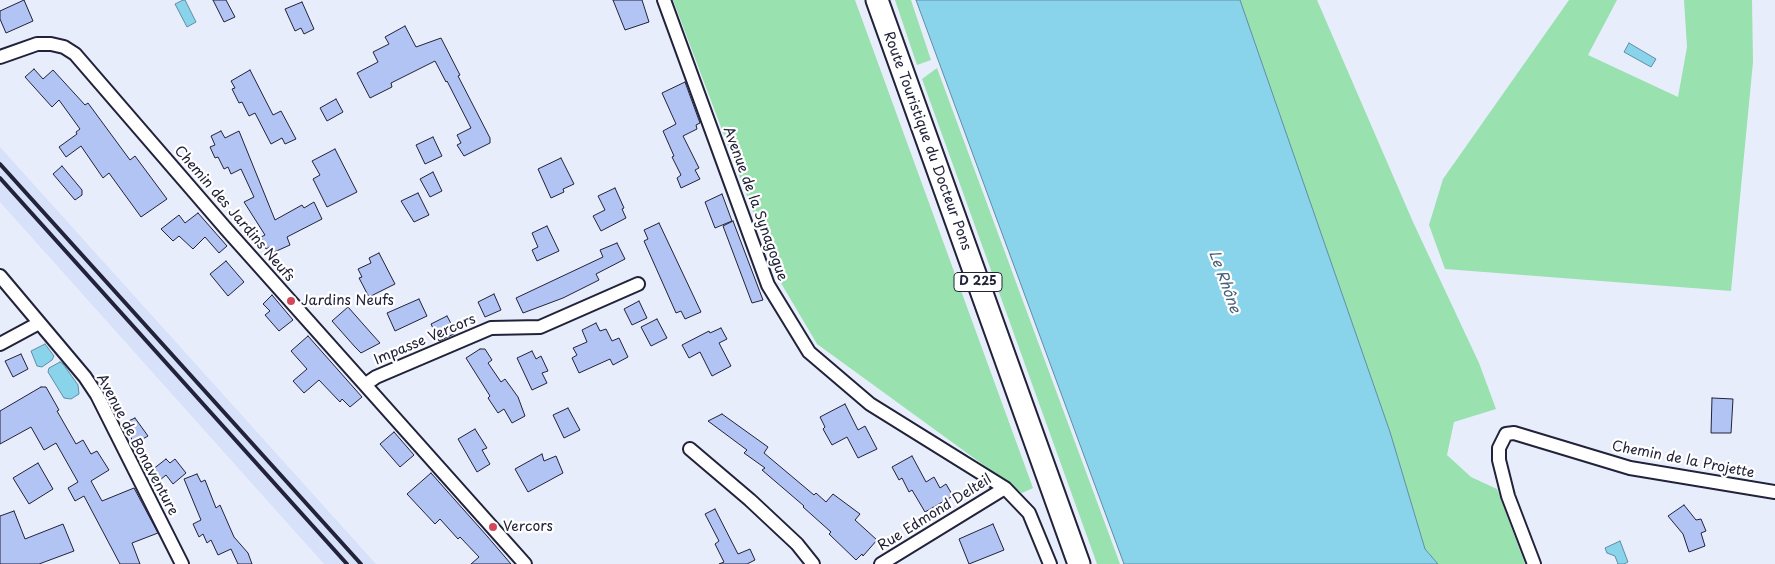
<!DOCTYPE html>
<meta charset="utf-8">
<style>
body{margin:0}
canvas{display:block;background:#e8edfc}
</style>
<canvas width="1775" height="564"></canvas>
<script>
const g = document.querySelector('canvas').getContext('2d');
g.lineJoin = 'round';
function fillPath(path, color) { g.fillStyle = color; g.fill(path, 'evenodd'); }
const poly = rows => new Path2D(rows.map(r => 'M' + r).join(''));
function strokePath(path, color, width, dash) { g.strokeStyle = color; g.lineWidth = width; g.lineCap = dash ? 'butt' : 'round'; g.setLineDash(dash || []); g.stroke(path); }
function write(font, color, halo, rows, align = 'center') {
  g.font = font + ' "Playpen Sans",sans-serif'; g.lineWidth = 4.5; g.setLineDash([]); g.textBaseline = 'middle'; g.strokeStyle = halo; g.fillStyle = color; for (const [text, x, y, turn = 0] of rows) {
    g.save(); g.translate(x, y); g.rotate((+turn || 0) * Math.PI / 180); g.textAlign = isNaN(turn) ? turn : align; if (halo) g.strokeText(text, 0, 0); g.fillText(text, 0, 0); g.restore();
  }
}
const built = poly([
 [0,147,376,564,324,564,0,202]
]);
const green = poly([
 [673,0,855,0,1033,488,1022,493,817,344,778,278],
 [895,0,911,0,931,60,917,65],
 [1240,0,1317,0,1413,222,1479,363,1496,409,1454,422,1447,455,1471,477,1497,489,1525,564,1438,564,1425,549,1390,432],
 [1569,0,1617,0,1588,55,1678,97,1687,47,1684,0,1752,0,1753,62,1731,291,1445,269,1429,225,1443,179],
 [937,68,1062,407,1120,564,1097,564,922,79]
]);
const water = poly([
 [183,0,185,0,196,22,187,27,175,4,183,0],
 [916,0,1240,0,1390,432,1425,549,1438,564,1124,564,916,0],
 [1629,43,1656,59,1651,67,1624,52,1629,43],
 [45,344,54,356,52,360,42,367,37,366,31,351,45,344],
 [60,362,63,364,78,385,79,394,71,399,64,398,48,372,49,368,60,362],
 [1620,541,1628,562,1624,564,1618,564,1615,556,1607,553,1605,548,1620,541]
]);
const building = poly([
 [24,0,33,21,6,33,0,19,0,11,24,0],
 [213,0,226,0,235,17,224,22,213,0],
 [613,0,642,0,649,22,625,30,613,0],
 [302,2,314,29,304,34,301,28,295,31,285,9,302,2],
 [405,26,416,47,441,38,460,75,458,76,490,138,490,143,464,156,457,145,461,143,457,135,471,128,447,81,446,82,435,61,391,83,392,87,370,98,357,73,378,62,373,52,389,44,385,37,405,26],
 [34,69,43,79,53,70,85,105,88,103,130,160,135,156,167,199,141,217,109,173,103,178,81,146,66,157,59,147,77,134,76,132,80,129,59,100,52,107,25,77,34,69],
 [250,70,273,115,281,111,296,139,285,144,282,138,271,144,255,113,249,116,242,102,239,103,232,89,235,88,231,81,250,70],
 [685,82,700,123,696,125,697,129,683,136,699,168,695,170,700,179,681,188,677,178,681,175,672,157,674,156,663,131,676,124,662,93,685,82],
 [336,99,343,112,327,121,320,108,336,99],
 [221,131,225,138,239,131,275,220,302,205,304,208,314,202,322,219,287,237,290,245,272,253,270,247,266,249,261,237,265,235,244,202,254,197,241,169,231,174,228,167,224,169,218,157,215,158,210,147,215,145,211,136,221,131],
 [433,137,442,156,425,164,416,145,433,137],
 [335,149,357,192,327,207,313,179,320,175,312,161,335,149],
 [561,158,574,184,563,189,564,192,551,198,538,169,561,158],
 [62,166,82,190,82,195,75,200,53,174,62,166],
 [433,172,442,191,430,197,420,179,433,172],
 [615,188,624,208,622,209,626,218,601,231,593,216,605,210,598,196,615,188],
 [418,193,429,215,414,222,401,201,418,193],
 [722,194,732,221,715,228,705,202,722,194],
 [198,213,227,246,219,253,205,237,193,249,179,236,173,241,161,229,179,215,185,223,198,213],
 [733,221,763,300,752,303,723,226,733,221],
 [659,223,701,312,685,319,681,311,676,313,644,241,648,239,644,230,659,223],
 [547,226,559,251,537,261,532,250,538,247,532,233,547,226],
 [617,243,625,259,596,274,599,280,563,298,523,313,516,298,603,257,600,250,617,243],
 [379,253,395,284,369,297,359,278,362,277,358,269,371,263,369,258,379,253],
 [226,261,244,282,228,296,210,274,226,261],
 [494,294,501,310,485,317,478,302,494,294],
 [272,295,293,320,279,331,265,315,270,311,263,304,272,295],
 [419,299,427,316,395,331,387,313,419,299],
 [639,301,647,318,632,325,624,309,639,301],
 [348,307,371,333,380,343,361,353,355,347,332,321,348,307],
 [447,316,456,333,439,341,431,324,447,316],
 [657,319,667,338,651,346,641,327,657,319],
 [596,323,600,331,606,329,612,341,619,338,628,357,613,365,610,359,579,373,572,358,577,355,573,348,587,342,582,330,596,323],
 [721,328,727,339,719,343,731,366,712,376,700,352,689,358,682,345,709,331,710,333,721,328],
 [308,336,362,397,350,407,342,399,340,402,319,380,304,393,293,381,307,369,291,351,308,336],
 [480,349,485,349,492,360,488,363,501,382,505,379,518,397,525,416,512,423,504,409,498,413,488,398,490,396,466,358,480,349],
 [532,351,536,359,541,356,548,371,542,373,547,383,532,390,517,358,532,351],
 [21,354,28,369,13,377,5,361,21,354],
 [41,387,46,387,59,410,57,411,76,444,83,440,91,454,97,451,109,470,91,481,102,501,134,488,158,533,132,543,140,564,120,564,84,496,75,501,68,488,78,482,56,443,44,450,31,427,0,444,0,411,41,387],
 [1712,398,1733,399,1731,433,1711,433,1712,398],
 [845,404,858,430,865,426,877,449,858,458,847,437,832,445,823,429,825,427,820,417,845,404],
 [568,408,580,430,564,438,553,415,568,408],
 [722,414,768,447,764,453,814,495,816,493,826,502,833,494,860,514,855,520,877,540,863,556,862,554,856,560,829,534,831,532,803,507,804,506,762,470,765,468,744,453,747,450,708,421,722,414],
 [135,418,148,436,134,444,124,423,135,418],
 [475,429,487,448,482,450,490,464,477,472,458,439,475,429],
 [394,432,414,455,400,467,380,444,394,432],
 [542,454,544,461,556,456,563,473,528,492,515,469,542,454],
 [912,456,926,482,934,477,940,488,946,484,953,496,925,512,912,490,909,492,902,478,899,480,892,467,912,456],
 [166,459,170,463,175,459,186,473,173,484,166,475,160,480,152,470,166,459],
 [38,463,53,489,29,504,13,478,38,463],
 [431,473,487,536,511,564,471,564,479,557,460,537,458,539,440,519,435,524,407,494,431,473],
 [197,474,201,482,205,480,216,508,220,505,234,537,248,553,252,564,238,564,231,549,218,555,211,540,207,543,203,534,199,537,193,524,201,520,184,479,197,474],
 [1684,505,1696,520,1701,519,1706,531,1701,533,1705,546,1689,552,1683,534,1668,516,1684,505],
 [715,509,738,554,750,549,755,560,747,564,719,564,724,562,715,544,719,541,705,514,715,509],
 [14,511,25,539,63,524,74,551,39,564,0,564,0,516,14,511],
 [993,524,1004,550,969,564,959,539,993,524]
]);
const minor = poly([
 [664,0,768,285,809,352,870,404,1005,488,1029,513,1050,564],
 [0,57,37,44,51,44,64,47,75,54,227,230,525,564],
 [0,276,85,377,97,395,182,564],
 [0,344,39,323],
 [366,384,376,377,491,328,540,327,638,284],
 [690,449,750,500,797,544,813,564],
 [881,564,1005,488],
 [1534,564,1508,496,1499,460,1499,448,1506,434,1514,433,1630,468,1775,492]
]);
const trunk = poly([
 [877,0,1079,564]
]);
const rail = poly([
 [0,164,361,564],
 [0,178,347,564]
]);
const markers = [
 [291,301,5,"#d1495b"],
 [493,527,5,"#d1495b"]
];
const shields = [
 [978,282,48]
];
const shieldNames = [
 ["D 225",978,282]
];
const streetNames = [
 ["Route Touristique du Docteur Pons",927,141,70],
 ["Avenue de la Synagogue",755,204,70],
 ["Chemin des Jardins Neufs",234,214,49],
 ["Impasse Vercors",425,340,-23],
 ["Avenue de Bonaventure",137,445,62],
 ["Chemin de la Projette",1683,460,11],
 ["Rue Edmond Delteil",935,513,-32]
];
const poiNames = [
 ["Jardins Neufs",301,301],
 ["Vercors",503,527]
];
const waterNames = [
 ["Le Rhône",1224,282,70]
];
fillPath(built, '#d8e1fa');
fillPath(green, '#99e1af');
fillPath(water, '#8ad4eb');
strokePath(water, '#608da5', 1);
fillPath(building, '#b2c4f4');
strokePath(building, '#22223b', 1);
strokePath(minor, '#22223b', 16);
strokePath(trunk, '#22223b', 25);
strokePath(minor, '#fff', 12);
strokePath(trunk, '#fff', 21);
strokePath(rail, '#22223b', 4);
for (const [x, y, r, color] of markers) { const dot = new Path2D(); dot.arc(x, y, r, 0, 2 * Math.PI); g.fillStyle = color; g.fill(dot); strokePath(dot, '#fff', 2); }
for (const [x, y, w] of shields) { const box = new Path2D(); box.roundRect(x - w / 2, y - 9.5, w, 19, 4); g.fillStyle = '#fff'; g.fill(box); strokePath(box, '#22223b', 1); }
write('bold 12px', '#22223b', null, shieldNames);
write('14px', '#22223b', '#fff', streetNames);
write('14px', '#22223b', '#fff', poiNames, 'left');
write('italic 15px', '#466079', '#fff', waterNames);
</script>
